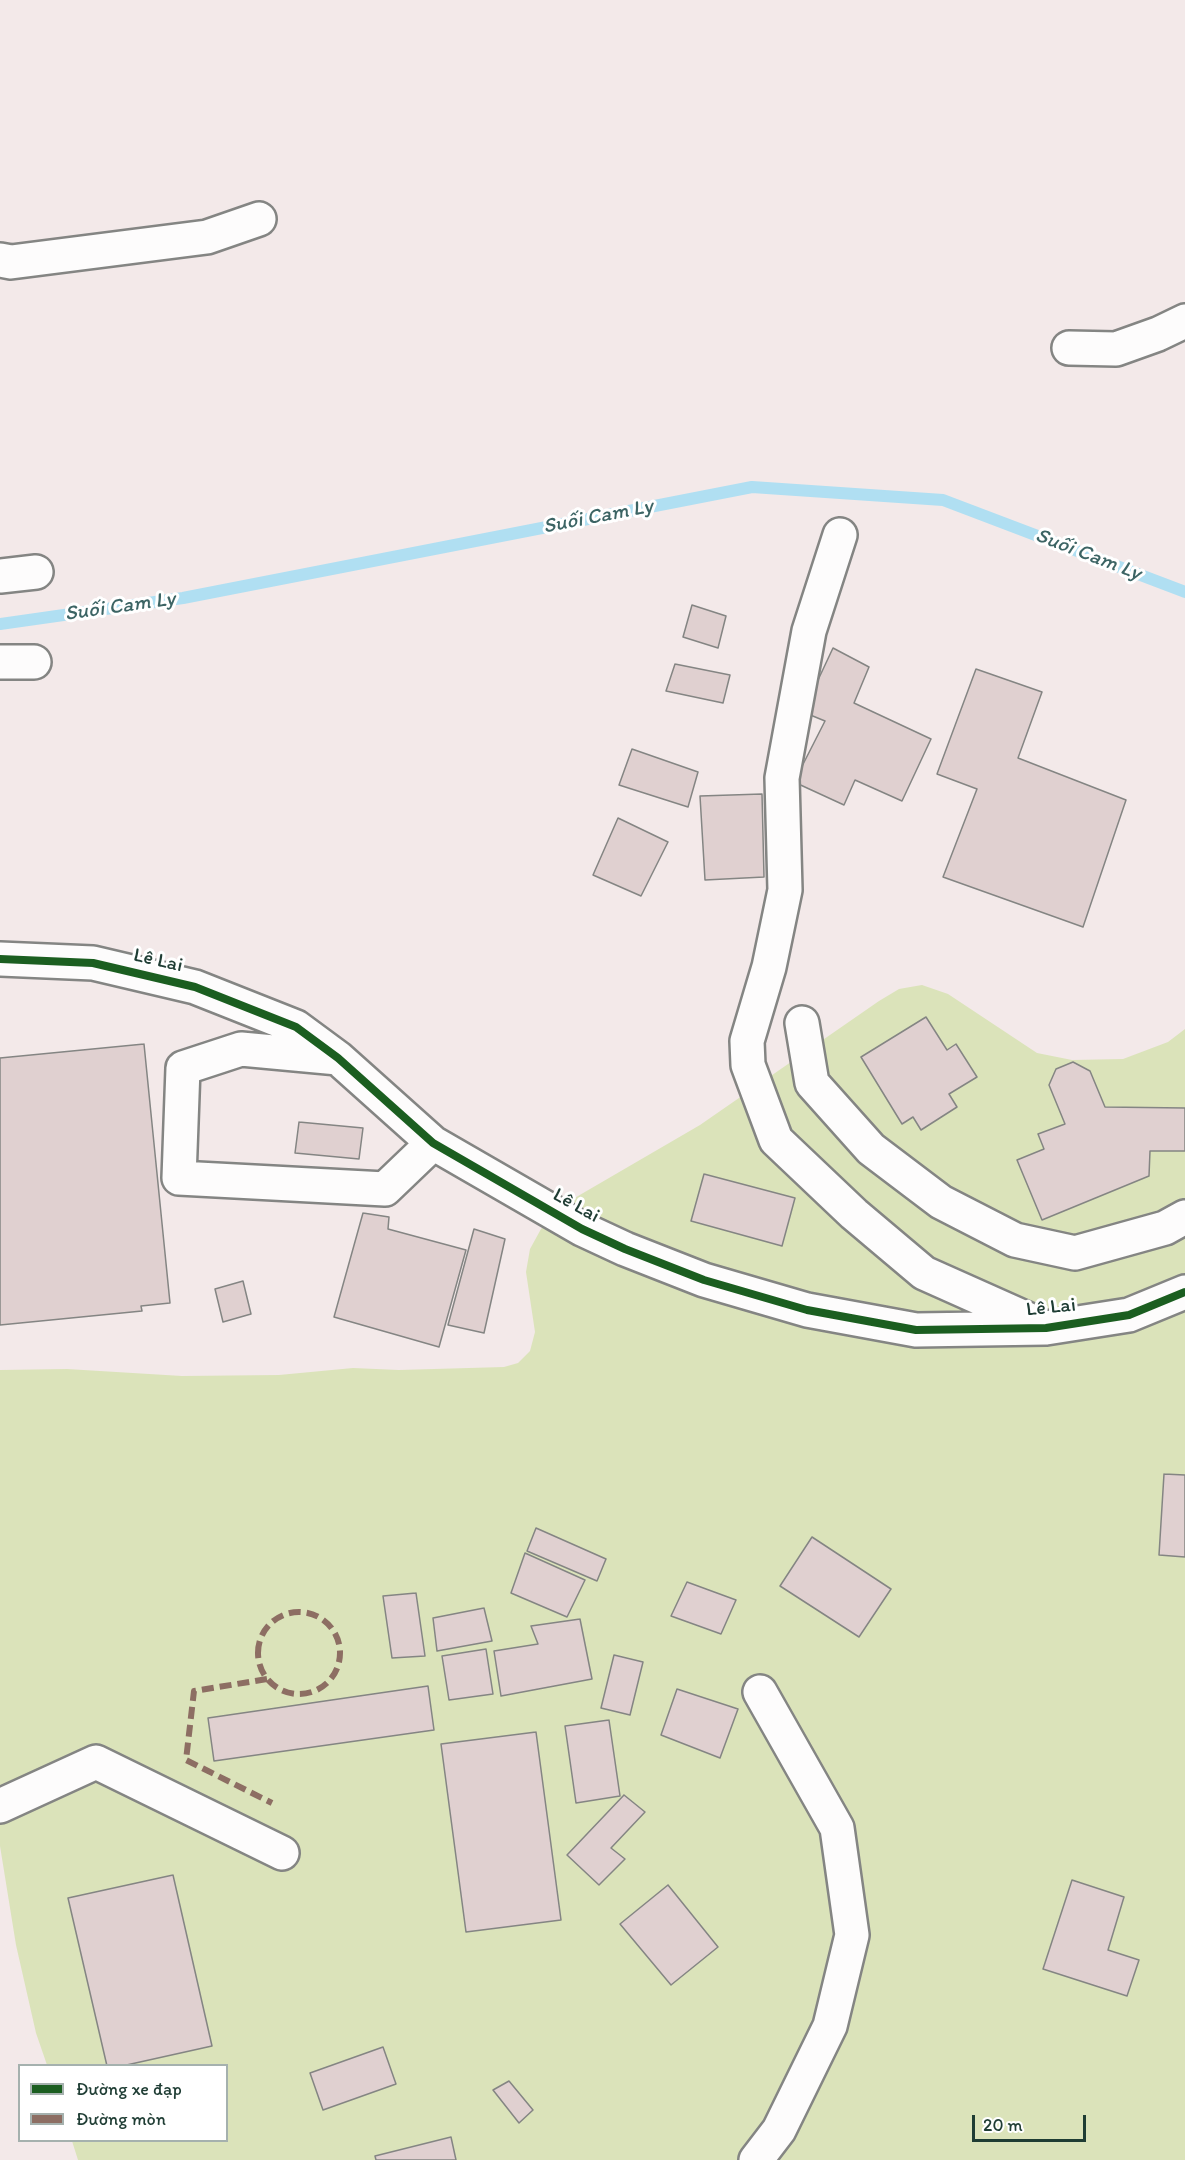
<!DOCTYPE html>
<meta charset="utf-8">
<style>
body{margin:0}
#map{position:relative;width:1185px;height:2160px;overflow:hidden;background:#f3e9e9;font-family:Itim,sans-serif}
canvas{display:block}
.legend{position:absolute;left:18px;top:2064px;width:210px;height:78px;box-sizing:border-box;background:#fff;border:2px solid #a5b1ae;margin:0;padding:8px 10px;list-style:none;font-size:18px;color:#1f3d34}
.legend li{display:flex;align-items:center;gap:12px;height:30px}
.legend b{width:30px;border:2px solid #a5b1ae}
.scale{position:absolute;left:972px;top:2115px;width:114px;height:27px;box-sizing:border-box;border:3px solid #1f3d34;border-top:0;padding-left:8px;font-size:18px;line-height:21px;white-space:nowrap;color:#1f3d34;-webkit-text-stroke:4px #fff;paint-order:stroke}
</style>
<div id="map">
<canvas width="1185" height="2160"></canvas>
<ul class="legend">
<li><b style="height:8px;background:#1b5e20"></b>Đường xe đạp</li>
<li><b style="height:8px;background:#8d6e63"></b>Đường mòn</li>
</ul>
<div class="scale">20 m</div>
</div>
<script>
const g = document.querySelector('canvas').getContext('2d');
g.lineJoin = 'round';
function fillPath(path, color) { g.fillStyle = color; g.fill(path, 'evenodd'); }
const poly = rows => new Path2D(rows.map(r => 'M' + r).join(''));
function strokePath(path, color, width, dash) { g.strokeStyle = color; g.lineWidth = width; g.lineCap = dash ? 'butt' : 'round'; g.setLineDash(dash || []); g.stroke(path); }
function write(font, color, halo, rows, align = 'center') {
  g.font = font + ' Itim,sans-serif'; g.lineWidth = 6; g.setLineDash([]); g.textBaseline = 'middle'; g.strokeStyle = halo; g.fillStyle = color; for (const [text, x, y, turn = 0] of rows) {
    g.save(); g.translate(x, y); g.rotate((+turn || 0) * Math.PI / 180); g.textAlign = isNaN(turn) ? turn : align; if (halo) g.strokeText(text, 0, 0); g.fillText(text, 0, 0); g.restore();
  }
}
const green = poly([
 [922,985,948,994,1037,1053,1072,1060,1123,1059,1168,1042,1185,1029,1185,2160,78,2160,72,2141,226,2140,226,2066,47,2065,36,2033,16,1945,0,1846,0,1370,67,1369,182,1376,279,1375,353,1368,399,1370,504,1367,518,1363,530,1351,535,1332,526,1272,530,1249,541,1229,566,1203,700,1125,879,1001,899,989]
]);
const stream = poly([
 [0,624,183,598,752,487,943,500,1185,592]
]);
const building = poly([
 [692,605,726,616,718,648,683,637,692,605],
 [833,648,869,667,854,703,931,739,902,801,855,780,844,805,794,782,825,721,803,712,833,648],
 [675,664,730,675,723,703,666,691,675,664],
 [976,669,1042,692,1018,758,1126,800,1083,927,943,877,977,789,937,774,976,669],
 [632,749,698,772,688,807,619,785,632,749],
 [762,794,764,877,705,880,700,796,762,794],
 [618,818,668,842,641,896,593,875,618,818],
 [926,1017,947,1050,956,1044,977,1077,949,1094,957,1107,921,1130,913,1117,902,1124,861,1057,926,1017],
 [144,1044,170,1303,141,1306,142,1311,0,1325,0,1058,144,1044],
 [1073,1062,1090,1071,1105,1107,1185,1108,1185,1151,1150,1151,1149,1176,1042,1220,1017,1160,1044,1149,1038,1134,1065,1124,1049,1085,1056,1069,1073,1062],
 [299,1122,363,1128,359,1159,295,1153,299,1122],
 [704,1174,795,1198,782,1246,691,1221,704,1174],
 [363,1213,389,1217,388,1229,466,1250,439,1347,334,1317,363,1213],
 [474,1229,505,1239,484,1333,448,1325,474,1229],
 [243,1281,251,1314,223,1322,215,1289,243,1281],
 [1164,1474,1185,1475,1185,1557,1159,1555,1164,1474],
 [536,1528,606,1559,597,1581,527,1551,536,1528],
 [812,1537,891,1589,859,1637,780,1586,812,1537],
 [525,1553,585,1580,567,1617,511,1593,525,1553],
 [687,1582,736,1600,721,1634,671,1616,687,1582],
 [416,1593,425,1656,392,1658,383,1596,416,1593],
 [484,1608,492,1641,437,1651,433,1618,484,1608],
 [580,1619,592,1679,501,1696,494,1651,538,1644,531,1626,580,1619],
 [486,1649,493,1694,449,1700,442,1656,486,1649],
 [614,1655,643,1662,630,1715,601,1708,614,1655],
 [428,1686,434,1730,214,1761,208,1718,428,1686],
 [677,1689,738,1709,720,1758,661,1735,677,1689],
 [609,1720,620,1796,576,1803,565,1726,609,1720],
 [536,1732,561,1920,466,1932,441,1744,536,1732],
 [624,1795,645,1812,611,1848,625,1859,599,1885,567,1855,624,1795],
 [173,1875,212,2046,122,2066,107,2066,68,1898,173,1875],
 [1072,1880,1124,1897,1108,1950,1139,1960,1127,1996,1043,1969,1072,1880],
 [668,1885,718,1947,671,1985,620,1924,668,1885],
 [383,2047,396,2084,323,2110,310,2073,383,2047],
 [509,2081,533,2110,519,2123,493,2090,509,2081],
 [451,2137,456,2160,376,2160,375,2156,451,2137]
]);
const minor = poly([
 [0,260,11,262,207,237,259,219],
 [1069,348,1116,349,1158,334,1185,321],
 [840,535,809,631,782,778,785,890,769,967,747,1041,748,1065,776,1140,854,1214,924,1273,1036,1323],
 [0,576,36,572],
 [0,662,34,662],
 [0,959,93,963,195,987,296,1027,338,1058,433,1143,582,1229,625,1249,704,1280,807,1310,916,1330,1046,1328,1129,1315,1185,1292],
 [802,1023,812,1083,871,1149,941,1202,1015,1240,1075,1253,1165,1228,1185,1217],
 [338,1058,241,1049,183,1068,179,1178,385,1189,433,1143],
 [0,1806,96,1762,282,1853],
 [756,2160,779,2130,830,2026,852,1935,837,1828,760,1692]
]);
const quiet = poly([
 '258 1653a41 41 0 1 1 82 0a41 41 0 1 1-82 0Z',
 [267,1679,194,1691,186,1760,272,1803]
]);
const cycleway = poly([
 [0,959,93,963,195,987,296,1027,338,1058,433,1143,582,1229,625,1249,704,1280,807,1310,916,1330,1046,1328,1129,1315,1185,1292]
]);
const streetNames = [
 ["Lê Lai",158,961,13],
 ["Lê Lai",576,1206,29],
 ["Lê Lai",1051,1308,-6]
];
const waterNames = [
 ["Suối Cam Ly",598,517,-11],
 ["Suối Cam Ly",1088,555,21],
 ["Suối Cam Ly",120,607,-8]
];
fillPath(green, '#dbe3ba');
strokePath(stream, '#b0dff2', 12);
fillPath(building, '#e0d0d0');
strokePath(building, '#848583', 1.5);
strokePath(minor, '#848583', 38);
strokePath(minor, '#fdfcfc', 33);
strokePath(quiet, '#8d6e63', 6, [12, 6]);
strokePath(cycleway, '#1b5e20', 8);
write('20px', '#1f3d34', '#fff', streetNames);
write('italic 21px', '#3c6464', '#fff', waterNames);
</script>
